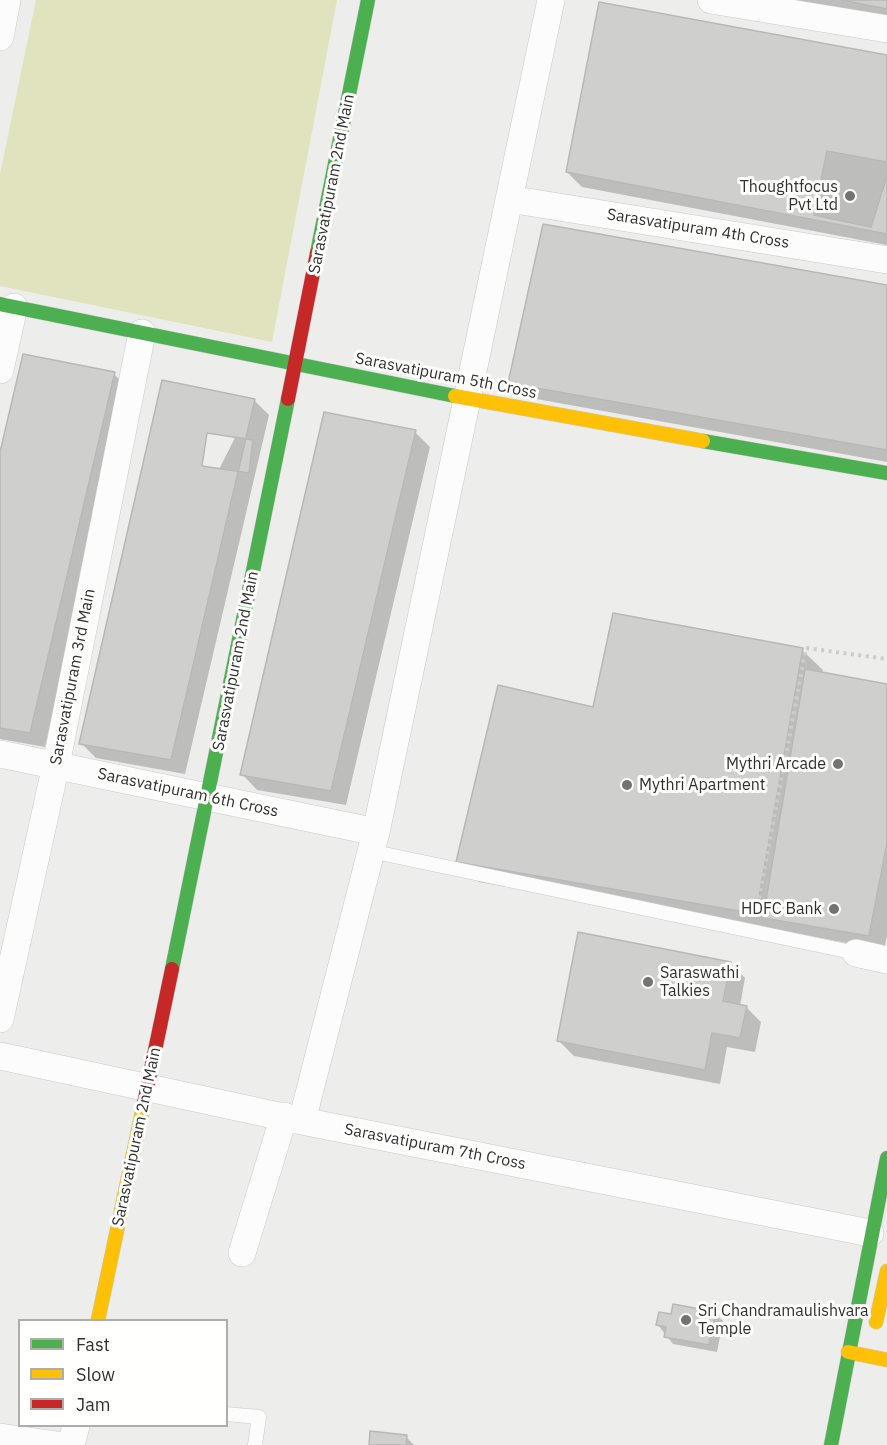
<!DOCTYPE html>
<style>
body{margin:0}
#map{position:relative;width:887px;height:1445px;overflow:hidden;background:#ededec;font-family:"IBM Plex Sans",sans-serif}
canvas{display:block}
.legend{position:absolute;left:18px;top:1319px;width:210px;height:108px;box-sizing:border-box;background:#fffffe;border:2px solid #adadac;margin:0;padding:8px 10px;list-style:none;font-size:18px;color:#313130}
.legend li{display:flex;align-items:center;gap:12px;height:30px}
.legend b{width:30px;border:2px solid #adadac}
</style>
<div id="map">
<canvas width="887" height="1445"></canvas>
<ul class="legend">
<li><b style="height:8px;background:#4caf50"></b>Fast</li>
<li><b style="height:8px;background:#ffc107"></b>Slow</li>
<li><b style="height:8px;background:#c62828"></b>Jam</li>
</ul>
</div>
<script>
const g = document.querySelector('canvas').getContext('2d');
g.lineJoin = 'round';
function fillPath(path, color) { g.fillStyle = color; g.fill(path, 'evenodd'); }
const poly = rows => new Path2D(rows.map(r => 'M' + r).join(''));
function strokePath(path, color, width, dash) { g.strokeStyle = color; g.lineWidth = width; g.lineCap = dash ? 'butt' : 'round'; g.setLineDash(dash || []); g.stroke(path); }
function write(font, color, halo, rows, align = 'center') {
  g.font = font + ' "IBM Plex Sans",sans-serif'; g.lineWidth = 6; g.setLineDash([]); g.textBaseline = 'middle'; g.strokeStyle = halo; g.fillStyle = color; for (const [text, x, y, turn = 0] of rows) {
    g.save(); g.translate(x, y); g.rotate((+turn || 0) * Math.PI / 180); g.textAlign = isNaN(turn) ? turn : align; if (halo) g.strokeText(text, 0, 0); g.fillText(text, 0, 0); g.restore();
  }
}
const green = poly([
 [36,0,337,0,272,342,0,286,0,174]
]);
const shadow = poly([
 [781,0,887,0,887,20],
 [887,57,887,245,582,187,567,172],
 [887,287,887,462,525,397,510,382],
 [114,374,129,389,45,747,0,739,0,459],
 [254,400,269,415,185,774,96,758,81,743],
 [415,432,430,447,346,805,257,790,242,774],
 [802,650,823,670,822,674,887,686,887,936,884,950,778,930,777,934,479,882,458,862,594,709],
 [730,963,745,978,740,1006,746,1007,761,1022,755,1052,727,1047,720,1084,574,1056,559,1041],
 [715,1314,723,1321,717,1352,673,1344,658,1325,672,1316],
 [406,1437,414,1445,370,1445]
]);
const building = poly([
 [842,0,887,0,887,9,842,0],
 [599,2,887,55,887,234,566,172,599,2],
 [827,151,887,162,887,176,871,227,814,215,827,151],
 [543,224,887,285,887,450,508,383,543,224],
 [23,354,115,372,30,733,0,728,0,452,23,354],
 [162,380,255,399,171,760,79,744,162,380],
 [324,412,416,430,331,791,240,775,324,412],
 [207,433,253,440,249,473,202,466,207,433],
 [613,613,803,648,756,914,456,862,498,685,593,707,613,613],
 [805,669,887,684,887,843,869,936,763,918,805,669],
 [578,932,731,962,723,1001,747,1006,740,1038,712,1033,705,1070,557,1041,578,932],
 [673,1304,716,1312,709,1345,664,1337,666,1327,656,1325,659,1312,671,1314,673,1304],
 [370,1431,407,1435,406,1445,369,1445,370,1431]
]);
const path = poly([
 [756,913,806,648,887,659]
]);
const lane = poly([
 [370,851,856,953],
 [226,1414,259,1417,255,1445]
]);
const street = poly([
 [711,0,887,29],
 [0,37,7,0],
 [509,199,887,260],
 [0,370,14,307],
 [0,754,376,832],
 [856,953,887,960],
 [0,1019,56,765,142,333],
 [0,1056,302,1121,870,1233],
 [302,1121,376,832,551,0],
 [242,1253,284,1116],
 [0,1437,57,1445],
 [71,1445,76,1426]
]);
const fast = poly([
 [317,253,368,0],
 [0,304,455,396],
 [703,441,887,473],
 [172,969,288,399],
 [831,1445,887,1158]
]);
const slow = poly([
 [455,396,703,441],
 [98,1320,144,1103],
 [876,1322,887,1271],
 [848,1352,887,1360]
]);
const jam = poly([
 [288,399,317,253],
 [144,1103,172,969]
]);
const markers = [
 [850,196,6,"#737372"],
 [838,764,6,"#737372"],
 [627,785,6,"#737372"],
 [834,909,6,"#737372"],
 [648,982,6,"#737372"],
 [686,1320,6,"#737372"]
];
const streetNames = [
 ["Sarasvatipuram 2nd Main",332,184,-79],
 ["Sarasvatipuram 4th Cross",698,229,9],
 ["Sarasvatipuram 5th Cross",446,376,11],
 ["Sarasvatipuram 2nd Main",236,661,-79],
 ["Sarasvatipuram 3rd Main",73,677,-79],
 ["Sarasvatipuram 6th Cross",188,793,12],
 ["Sarasvatipuram 2nd Main",137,1137,-78],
 ["Sarasvatipuram 7th Cross",435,1147,11]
];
const poiNames = [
 ["Thoughtfocus",838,187],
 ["Pvt Ltd",838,205],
 ["Mythri Arcade",826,764],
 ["Mythri Apartment",639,785,"left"],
 ["HDFC Bank",822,909],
 ["Saraswathi",660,973,"left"],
 ["Talkies",660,991,"left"],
 ["Sri Chandramaulishvara",698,1311,"left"],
 ["Temple",698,1329,"left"]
];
fillPath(green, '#e0e3bd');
fillPath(shadow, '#0003');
fillPath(building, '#cfcfce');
strokePath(building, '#b8b8b7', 1.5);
strokePath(lane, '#c9c9c8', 15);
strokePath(street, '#c9c9c8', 28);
strokePath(fast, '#c9c9c8', 15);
strokePath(slow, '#c9c9c8', 15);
strokePath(jam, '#c9c9c8', 15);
strokePath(path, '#cccccb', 4, [3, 4.5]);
strokePath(lane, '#fcfcfc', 14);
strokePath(street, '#fcfcfc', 27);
strokePath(fast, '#4caf50', 14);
strokePath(slow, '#ffc107', 14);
strokePath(jam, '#c62828', 14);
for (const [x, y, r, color] of markers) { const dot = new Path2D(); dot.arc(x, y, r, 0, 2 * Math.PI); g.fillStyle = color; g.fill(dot); strokePath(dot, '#fffffe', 2); }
write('16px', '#313130', '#fffffe', streetNames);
write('16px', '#313130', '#fffffe', poiNames, 'right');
</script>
